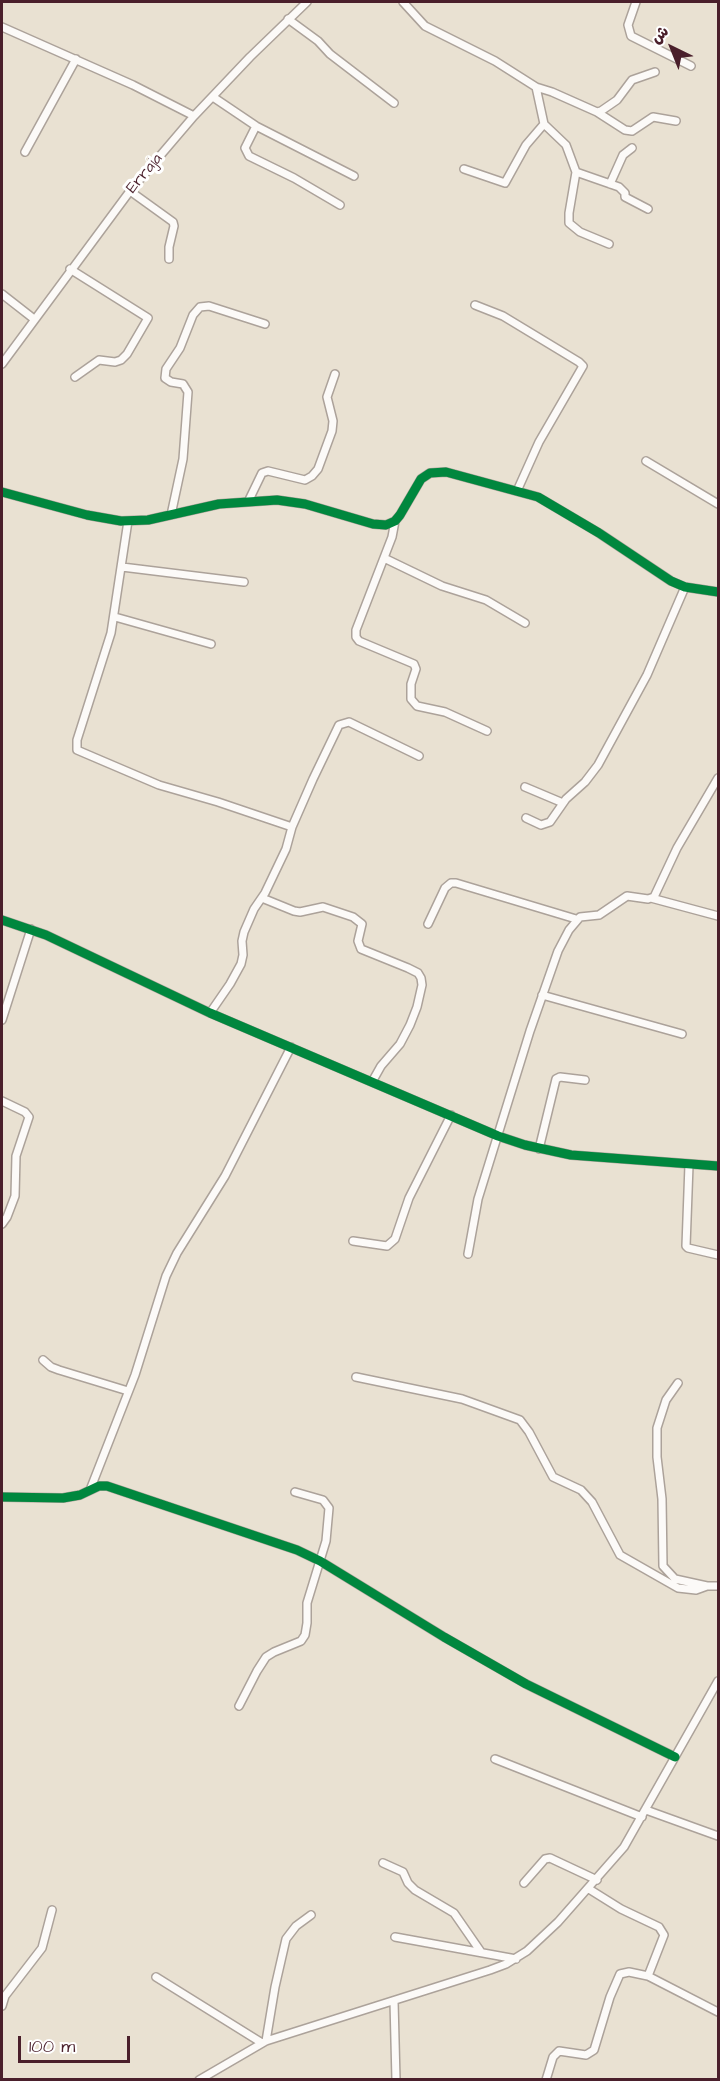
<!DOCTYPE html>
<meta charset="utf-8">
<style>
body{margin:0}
#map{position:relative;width:720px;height:2081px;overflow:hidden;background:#e9e1d2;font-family:"Architects Daughter","Playpen Sans Arabic",sans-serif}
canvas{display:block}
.frame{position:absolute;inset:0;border:3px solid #4a1f2b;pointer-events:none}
.north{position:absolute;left:642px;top:18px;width:60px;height:60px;-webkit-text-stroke:4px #fff;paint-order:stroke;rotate:317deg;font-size:16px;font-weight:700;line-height:24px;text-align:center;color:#4a1f2b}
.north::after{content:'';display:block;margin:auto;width:21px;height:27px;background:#4a1f2b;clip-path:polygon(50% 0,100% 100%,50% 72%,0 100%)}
.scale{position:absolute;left:18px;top:2036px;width:112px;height:27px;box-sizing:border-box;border:3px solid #4a1f2b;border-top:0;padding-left:8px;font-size:18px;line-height:21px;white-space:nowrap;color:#4a1f2b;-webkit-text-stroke:4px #fff;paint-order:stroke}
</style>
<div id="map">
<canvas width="720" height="2081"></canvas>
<div class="frame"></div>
<div class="north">ش</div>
<div class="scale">100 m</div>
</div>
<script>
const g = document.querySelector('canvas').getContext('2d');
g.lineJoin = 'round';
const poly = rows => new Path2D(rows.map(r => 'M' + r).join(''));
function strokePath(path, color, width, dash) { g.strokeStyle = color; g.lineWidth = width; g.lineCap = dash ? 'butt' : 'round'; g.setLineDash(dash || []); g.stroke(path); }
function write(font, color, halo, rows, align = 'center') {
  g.font = font + ' "Architects Daughter",sans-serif'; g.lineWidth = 6; g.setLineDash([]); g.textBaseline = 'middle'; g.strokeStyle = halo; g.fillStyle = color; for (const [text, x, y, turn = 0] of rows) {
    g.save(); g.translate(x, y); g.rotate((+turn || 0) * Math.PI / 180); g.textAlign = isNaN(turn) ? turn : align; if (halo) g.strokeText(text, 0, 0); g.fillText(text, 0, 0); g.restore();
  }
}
const street = poly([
 [403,2,425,26,495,61,536,87,544,124,566,145,576,172,569,213,569,223,580,232,609,244],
 [636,2,628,25,631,36,691,66],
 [288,19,318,41,330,54,394,103],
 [2,27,133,85,194,116],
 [536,87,552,92,597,112,601,111,617,100,632,80,655,72],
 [213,97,256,126,354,176],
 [597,112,625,130,632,131,653,117,676,121],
 [256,126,245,148,249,156,294,178,340,205],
 [25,152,76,59],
 [464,169,505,183,526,145,544,124],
 [576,172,619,187,625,193,625,197,648,209],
 [610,184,623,155,632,148],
 [130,191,173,222,174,226,169,247,169,259],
 [70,269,148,318,127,354,121,360,115,362,99,360,75,377],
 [2,294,34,319],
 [475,305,503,316,579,362,583,366,539,442,517,491],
 [2,364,130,191,194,116,250,57,307,2],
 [646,461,718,504],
 [2,492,87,515,121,521,148,520,219,504,277,500,305,504,373,524,386,525,395,521,400,515,421,479,430,473,446,472,538,497,599,533,671,581,685,587,718,592],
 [248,502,262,473,268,471,305,480,312,476,318,469,332,431,333,421,327,397,335,374],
 [171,515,183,459,188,392,183,384,171,382,165,378,166,369,180,348,193,315,200,307,209,306,265,324],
 [128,521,111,633,77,740,77,750,159,785,218,802,292,827],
 [395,521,392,537,356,630,356,637,359,641,414,664,416,669,411,684,411,699,417,706,445,712,487,731],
 [384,558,442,586,486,600,525,623],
 [122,567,244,582],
 [115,617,211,644],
 [525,787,563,803],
 [526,818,541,825,550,822,566,799,585,782,598,765,647,675,685,587],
 [262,898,294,911,300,912,323,907,353,917,362,924,358,941,361,949,408,968,418,973,421,978,422,985,417,1007,410,1025,400,1044,381,1066,372,1082],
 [651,898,718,916],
 [2,920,46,935,210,1013,498,1136,525,1145,571,1155,718,1166],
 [428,924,445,888,451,883,456,883,576,919],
 [542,995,682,1034],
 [210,1013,230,984,241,964,243,955,242,941,244,932,254,909,265,893,286,849,292,827,313,779,339,725,349,722,419,756],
 [2,1020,31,929],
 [2,1101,25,1112,29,1117,16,1156,15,1196,7,1217,2,1224],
 [539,1149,556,1079,560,1077,585,1080],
 [689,1165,686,1246,688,1248,718,1255],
 [353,1241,387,1246,395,1239,409,1198,451,1115],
 [468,1254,478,1199,530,1031,558,951,569,930,580,917,599,915,627,896,648,899,654,897,677,848,718,778],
 [43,1360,51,1367,59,1370,128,1391],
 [356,1377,462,1399,520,1420,529,1432,553,1477,581,1490,592,1502,620,1555,678,1588,696,1590,707,1586],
 [678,1383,666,1400,657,1428,657,1457,662,1499,663,1566,675,1579,707,1586,718,1586],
 [90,1490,135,1375,166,1276,177,1253,225,1176,291,1047],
 [2,1497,63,1498,80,1495,99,1486,107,1486,297,1550,320,1561,444,1637,526,1684,675,1757],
 [239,1706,257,1671,266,1657,274,1652,301,1641,305,1635,307,1623,307,1603,326,1541,329,1508,323,1500,295,1492],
 [495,1759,642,1817],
 [646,1810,718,1836],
 [383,1863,403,1872,408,1883,415,1890,454,1913,481,1952],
 [524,1883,545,1859,550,1858,597,1880],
 [395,1937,516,1959],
 [648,1976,718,2012],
 [156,1977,262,2043],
 [394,2001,396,2080],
 [2,2006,5,1996,42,1948,52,1910],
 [266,2041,275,1987,286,1939,296,1926,311,1915],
 [199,2080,266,2041,490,1970,506,1964,527,1951,558,1922,624,1847,718,1681],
 [546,2080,553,2057,559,2051,586,2055,594,2050,610,1997,620,1974,629,1972,648,1976,664,1935,659,1927,621,1909,589,1889]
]);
const cycleway = poly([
 [2,492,87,515,121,521,148,520,219,504,277,500,305,504,373,524,386,525,395,521,400,515,421,479,430,473,446,472,538,497,599,533,671,581,685,587,718,592],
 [2,920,46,935,210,1013,498,1136,525,1145,571,1155,718,1166],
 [2,1497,63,1498,80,1495,99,1486,107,1486,297,1550,320,1561,444,1637,526,1684,675,1757]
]);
const streetNames = [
 ["Erraja",145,174,-50]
];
strokePath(street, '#aca29a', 10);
strokePath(street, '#fcfaf8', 7);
strokePath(cycleway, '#00873e', 9);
write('16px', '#4a1f2b', '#fff', streetNames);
</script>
